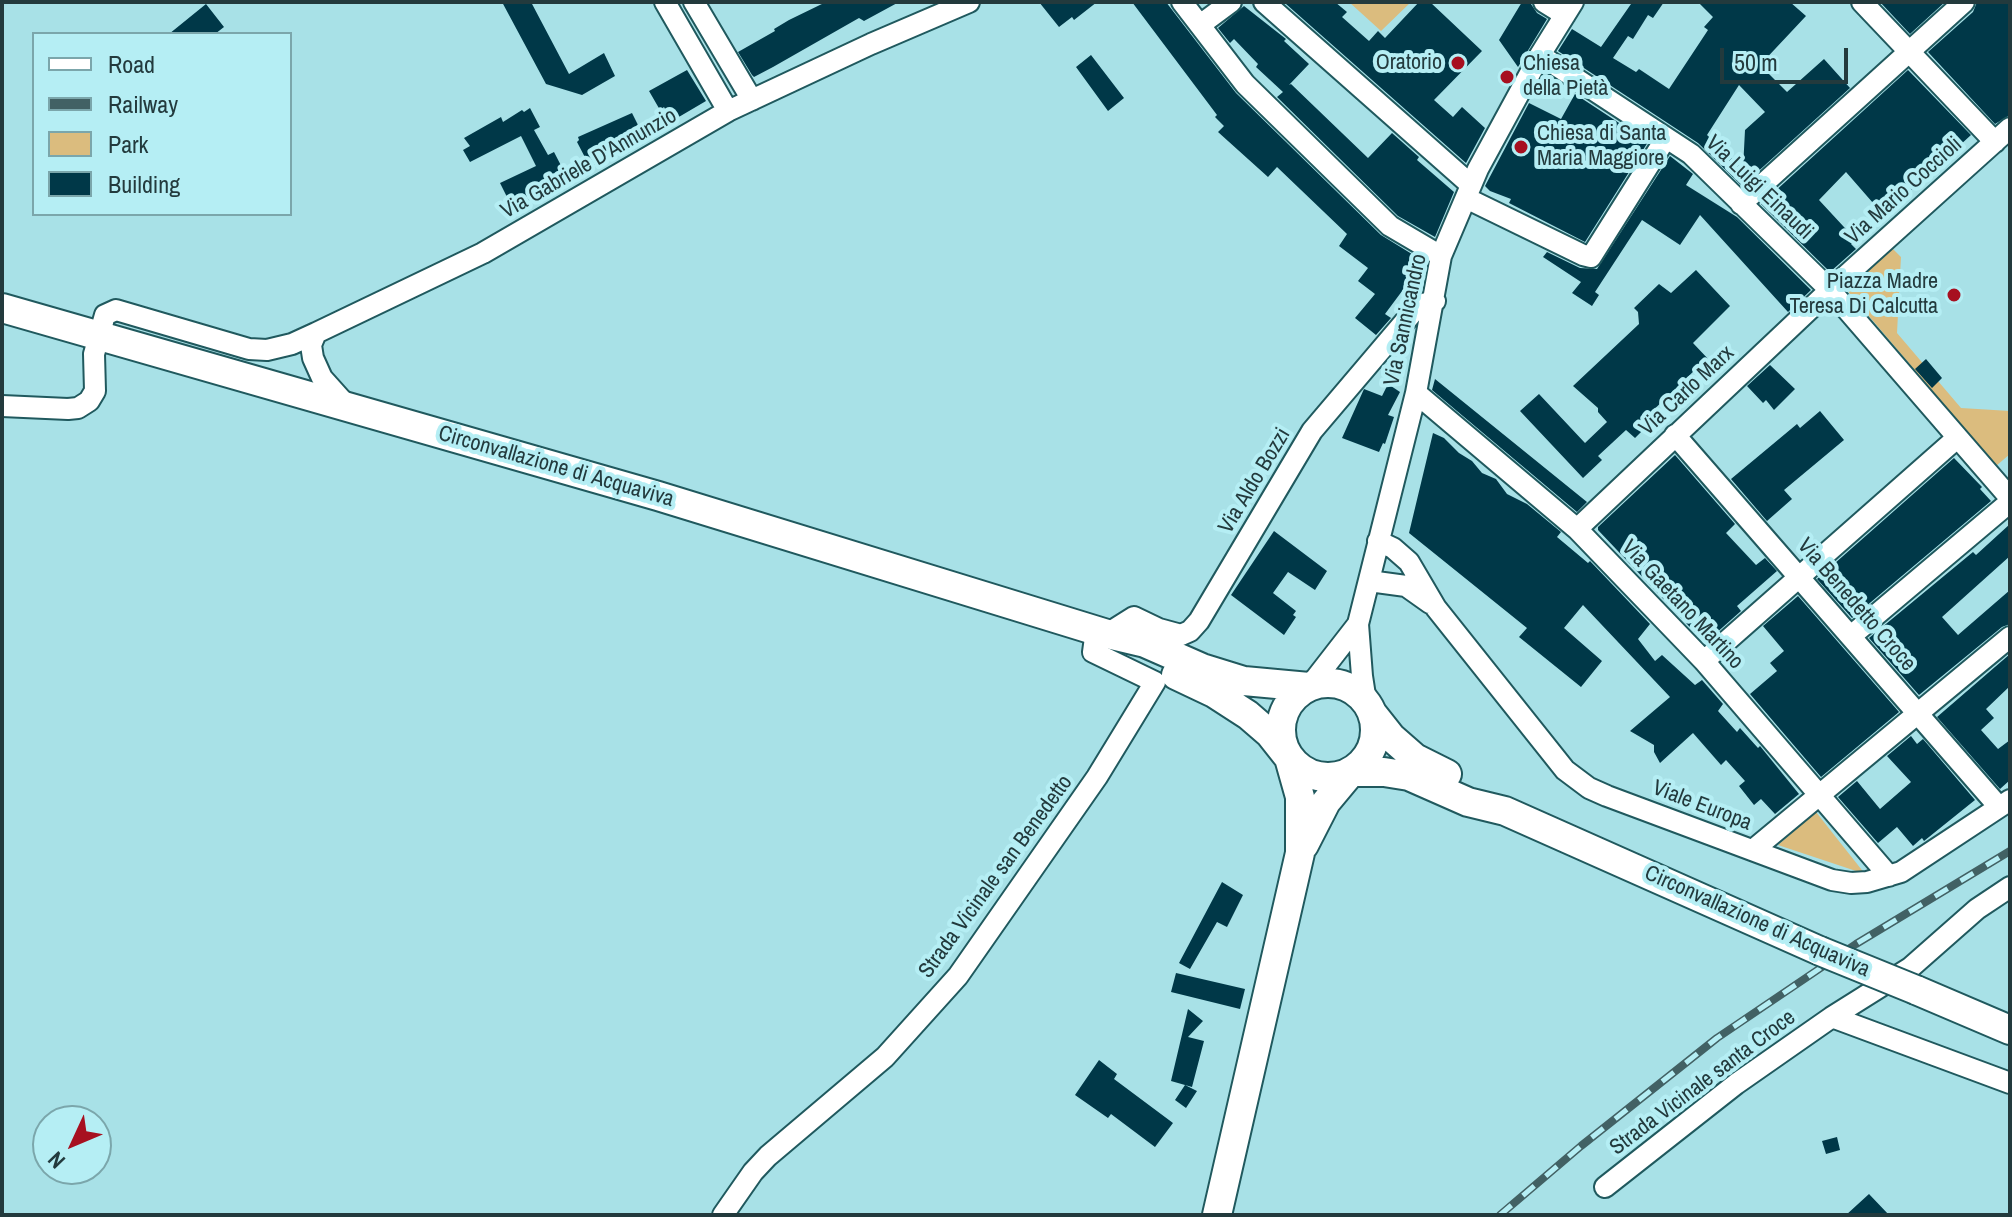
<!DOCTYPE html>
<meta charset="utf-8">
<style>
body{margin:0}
#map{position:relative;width:2012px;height:1217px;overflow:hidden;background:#a8e1e7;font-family:"Archivo Narrow",sans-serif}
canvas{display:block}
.frame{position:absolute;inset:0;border:4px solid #233a3d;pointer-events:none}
.legend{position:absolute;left:32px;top:32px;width:260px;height:184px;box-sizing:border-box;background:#b5eef4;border:2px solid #7ba6ab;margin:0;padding:10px 14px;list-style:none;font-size:24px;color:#233a3d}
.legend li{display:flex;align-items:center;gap:16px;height:40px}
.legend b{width:40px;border:2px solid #7ba6ab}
.north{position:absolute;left:32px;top:1105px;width:80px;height:80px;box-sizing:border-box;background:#b5eef4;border:2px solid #7ba6ab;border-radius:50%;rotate:226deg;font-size:22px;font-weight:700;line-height:32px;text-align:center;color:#233a3d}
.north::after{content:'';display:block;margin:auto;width:28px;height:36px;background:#a71020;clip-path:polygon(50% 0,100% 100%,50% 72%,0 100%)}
.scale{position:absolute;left:1720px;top:48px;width:128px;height:36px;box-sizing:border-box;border:4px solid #233a3d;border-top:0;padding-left:10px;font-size:24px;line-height:28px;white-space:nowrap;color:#233a3d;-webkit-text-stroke:6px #b5eef4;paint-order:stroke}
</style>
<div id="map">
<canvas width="2012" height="1217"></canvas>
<div class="frame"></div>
<ul class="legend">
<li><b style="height:10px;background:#fff"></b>Road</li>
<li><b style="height:10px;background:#426164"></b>Railway</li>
<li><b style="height:22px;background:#dbbc7e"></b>Park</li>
<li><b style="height:22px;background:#003848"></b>Building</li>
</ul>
<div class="north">N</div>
<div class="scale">50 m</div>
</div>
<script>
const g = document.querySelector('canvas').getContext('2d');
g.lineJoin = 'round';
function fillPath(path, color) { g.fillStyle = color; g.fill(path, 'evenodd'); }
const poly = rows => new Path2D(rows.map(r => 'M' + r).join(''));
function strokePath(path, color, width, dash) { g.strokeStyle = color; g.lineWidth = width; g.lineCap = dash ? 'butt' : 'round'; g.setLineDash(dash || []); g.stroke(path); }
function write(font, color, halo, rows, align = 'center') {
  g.font = font + ' "Archivo Narrow",sans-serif'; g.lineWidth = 8; g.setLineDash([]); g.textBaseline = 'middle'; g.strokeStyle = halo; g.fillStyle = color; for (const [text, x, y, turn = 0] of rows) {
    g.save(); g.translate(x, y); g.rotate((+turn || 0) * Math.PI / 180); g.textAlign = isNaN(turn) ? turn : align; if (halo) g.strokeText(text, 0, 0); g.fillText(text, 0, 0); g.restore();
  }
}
const green = poly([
 [1349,2,1411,2,1381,31],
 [1891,247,1901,257,1897,333,1961,408,2010,411,2010,454,1996,466,1846,289],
 [1816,812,1865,874,1778,845]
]);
const building = poly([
 [502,2,531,2,569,74,604,53,615,76,582,95,546,84],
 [826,2,899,2,864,21,859,18,773,67,754,77,752,75,738,52,775,31,774,29,789,20],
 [1039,2,1097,2,1074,20,1072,17,1059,27],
 [1132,2,1166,2,1236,93,1381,235,1420,259,1410,272,1414,275,1385,314,1391,318,1376,335,1355,318,1375,294,1358,281,1368,268,1339,246,1347,234,1277,167,1268,177,1218,132,1224,126,1215,117,1217,115],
 [1289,2,1335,2,1347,12,1342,17,1369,41,1378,31,1385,38,1419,2,1430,2,1482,51,1434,100,1453,117,1462,107,1485,128,1466,163,1286,4],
 [1522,2,1531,4,1537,13,1547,19,1518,67,1499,40],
 [1628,2,1664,2,1653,18,1648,15,1633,39,1628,36,1613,58,1636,72,1639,69,1669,89,1708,30,1704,27,1713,17,1698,2,1790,2,1806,16,1760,65,1787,92,1824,59,1850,88,1742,186,1698,143,1558,51,1572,29,1601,47,1631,4],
 [1739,85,1765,112,1745,130,1743,169,1707,135],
 [1880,2,1945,2,1910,34],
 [1977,2,2010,2,2010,115,1995,124,1928,52,1973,12],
 [206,4,224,27,215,34,169,34],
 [1244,6,1286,39,1284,41,1309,64,1289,85,1291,84,1368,158,1392,133,1419,157,1417,160,1454,192,1435,237,1398,216,1277,97,1283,92,1256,67,1258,64,1234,39,1230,43,1218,28],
 [1091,55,1124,98,1108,111,1076,67],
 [687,70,706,101,672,121,664,107,660,110,649,91],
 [1908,70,1971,135,1908,193,1906,191,1880,211,1846,172,1819,200,1856,240,1851,244,1856,249,1830,272,1761,204],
 [1575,94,1648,142,1585,242,1509,203,1511,199,1490,191,1485,186,1529,103,1561,119],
 [530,108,540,127,534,130,548,155,554,152,569,181,513,209,500,183,536,166,521,136,470,162,463,150,470,146,464,138,501,117,503,122,522,110,524,112],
 [632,113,644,137,618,154,590,167,577,142,579,140,578,137],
 [1670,156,1693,174,1686,185,1737,217,1811,290,1788,312,1700,215,1680,245,1642,220,1595,292,1599,295,1592,306,1572,293,1581,282,1543,257,1547,252,1580,268,1597,269],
 [1696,270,1730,306,1693,343,1711,362,1701,372,1697,368,1642,421,1647,426,1635,438,1626,430,1598,456,1602,460,1583,478,1520,411,1539,394,1585,443,1607,422,1598,412,1598,408,1573,386,1639,324,1638,312,1634,308,1659,284,1671,293],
 [1926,359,1942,378,1932,388,1915,369],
 [1770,365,1795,389,1774,410,1766,400,1763,403,1747,386],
 [1435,379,1587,502,1577,512,1432,390],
 [1388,384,1400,392,1388,415,1394,417,1385,444,1383,443,1379,452,1342,438,1364,389,1382,396],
 [1820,411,1844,440,1784,490,1792,499,1767,521,1731,479,1797,424,1800,428],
 [1433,433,1444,438,1459,453,1472,461,1482,473,1496,479,1507,494,1527,504,1561,532,1557,537,1588,563,1590,561,1650,624,1638,639,1655,661,1662,655,1695,685,1702,680,1723,704,1718,711,1737,732,1740,728,1758,748,1760,746,1799,794,1775,814,1761,799,1754,805,1739,786,1745,781,1726,760,1721,765,1693,733,1660,763,1654,752,1654,745,1630,731,1670,697,1583,605,1564,628,1602,661,1581,687,1519,637,1527,628,1409,533],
 [1675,455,1735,524,1726,533,1756,565,1765,558,1777,571,1737,606,1741,611,1705,643,1598,530,1598,527],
 [1954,458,1982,487,1980,489,1991,501,1852,618,1817,579],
 [2010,524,2010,556,1942,617,1958,635,2010,590,2010,624,2002,627,1919,695,1869,638,1973,552,1976,555],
 [1274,531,1327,571,1315,590,1288,572,1273,593,1296,611,1293,615,1296,617,1284,635,1231,595],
 [1798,596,1899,712,1821,777,1750,694,1777,671,1770,663,1784,651,1763,626],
 [2010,654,2010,686,1986,709,1994,718,1981,730,1998,749,2010,740,2010,780,2000,789,1937,717],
 [1911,736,1917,744,1923,739,1975,800,1924,841,1922,838,1913,846,1897,827,1878,843,1838,797,1857,781,1880,809,1911,782,1887,756],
 [1222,882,1243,895,1227,927,1217,922,1190,969,1179,963],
 [1176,973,1245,989,1240,1009,1171,992],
 [1188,1009,1203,1021,1188,1037,1204,1041,1192,1087,1171,1081],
 [1099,1060,1117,1074,1114,1079,1173,1123,1155,1147,1111,1114,1108,1118,1075,1095],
 [1185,1085,1197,1091,1186,1108,1175,1100],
 [1837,1137,1840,1150,1826,1154,1822,1141],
 [1869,1194,1889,1215,1846,1215]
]);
const street = poly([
 [665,2,728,111],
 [694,2,752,100],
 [1182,2,1245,84,1390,226,1441,256],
 [1264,2,1471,185],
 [1544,2,1565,15],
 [1862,2,1995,142],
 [1200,25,1231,2],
 [1540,55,1691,154,1830,290,2010,498],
 [1466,198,1583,255,1591,257,1666,138],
 [1741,204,1964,2],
 [1416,393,1577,529,1704,661,1889,876],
 [2,406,68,409,78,408,89,401,95,391,94,354,105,315,116,310,249,349,267,350,292,344,316,333],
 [348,407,322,378,313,358,311,345,316,333,483,253,728,111,871,44,969,2],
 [1675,435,1999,807],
 [1577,529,1830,290,2010,128],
 [1378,541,1393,548,1409,562,1436,608,1565,770,1589,788,1607,796,1832,880,1851,883,1867,882,1901,872,2010,800],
 [1369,581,1406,586,1430,603],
 [1107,634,1134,617,1159,629,1181,635,1190,631,1199,621,1312,431,1419,305,1435,301],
 [1851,636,2010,502],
 [1704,661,1957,438],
 [1309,687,1358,624],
 [1366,702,1362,676,1358,624,1416,393,1441,256,1478,169,1540,55,1573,2],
 [1753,850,2010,637],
 [1832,1017,1910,968,1977,909,2010,887],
 [1605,1187,1736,1084,1832,1017,2010,1083],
 [723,1215,753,1172,768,1156,885,1057,958,976,1097,777,1155,682,1093,652,1096,630]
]);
const secondary = poly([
 [2,308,658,496,1107,634,1145,643,1202,668,1244,681,1309,687],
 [1176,675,1214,693,1248,715,1270,734,1289,758,1300,797,1300,853,1217,1215],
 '1281 730a47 47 0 1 1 94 0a47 47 0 1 1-94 0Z',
 [1372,713,1391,737,1415,758,1447,774],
 [1304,845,1326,802,1351,772,1384,772,1409,776,1468,802,1505,811,1820,951],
 [1916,990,2010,1030]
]);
const rail = poly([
 [1500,1215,1581,1146,1717,1038,1856,944,2010,851]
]);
const secondaryBridge = poly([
 [1820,951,1916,990]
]);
const markers = [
 [1458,63,8,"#a71020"],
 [1507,77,8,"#a71020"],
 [1521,147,8,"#a71020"],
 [1954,295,8,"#a71020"]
];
const poiNames = [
 ["Oratorio",1442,63],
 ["Chiesa",1523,64,"left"],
 ["della Pietà",1523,89,"left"],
 ["Chiesa di Santa",1537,134,"left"],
 ["Maria Maggiore",1537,159,"left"],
 ["Piazza Madre",1938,282],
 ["Teresa Di Calcutta",1938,307]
];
const streetNames = [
 ["Via Gabriele D'Annunzio",589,164,-30],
 ["Via Luigi Einaudi",1759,188,44],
 ["Via Mario Coccioli",1904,191,-42],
 ["Via Sannicandro",1406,320,-78],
 ["Via Carlo Marx",1687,391,-43],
 ["Circonvallazione di Acquaviva",556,467,16],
 ["Via Aldo Bozzi",1255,481,-59],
 ["Via Gaetano Martino",1682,605,47],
 ["Via Benedetto Croce",1856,605,49],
 ["Viale Europa",1702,806,21],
 ["Strada Vicinale san Benedetto",996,877,-54],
 ["Circonvallazione di Acquaviva",1757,922,24],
 ["Strada Vicinale santa Croce",1703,1083,-37]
];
fillPath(green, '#dbbc7e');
fillPath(building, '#003848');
strokePath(street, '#20595e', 24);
strokePath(secondary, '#20595e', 32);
strokePath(street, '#fff', 20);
strokePath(secondary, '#fff', 28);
strokePath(rail, '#426164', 8);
strokePath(rail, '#b5eef4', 5, [15]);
strokePath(secondaryBridge, '#20595e', 32, []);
strokePath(secondaryBridge, '#fff', 28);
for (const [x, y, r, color] of markers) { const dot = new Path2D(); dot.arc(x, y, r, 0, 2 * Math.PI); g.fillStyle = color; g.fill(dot); strokePath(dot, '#b5eef4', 3); }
write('22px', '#233a3d', '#b5eef4', poiNames, 'right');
write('22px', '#233a3d', '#b5eef4', streetNames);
</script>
